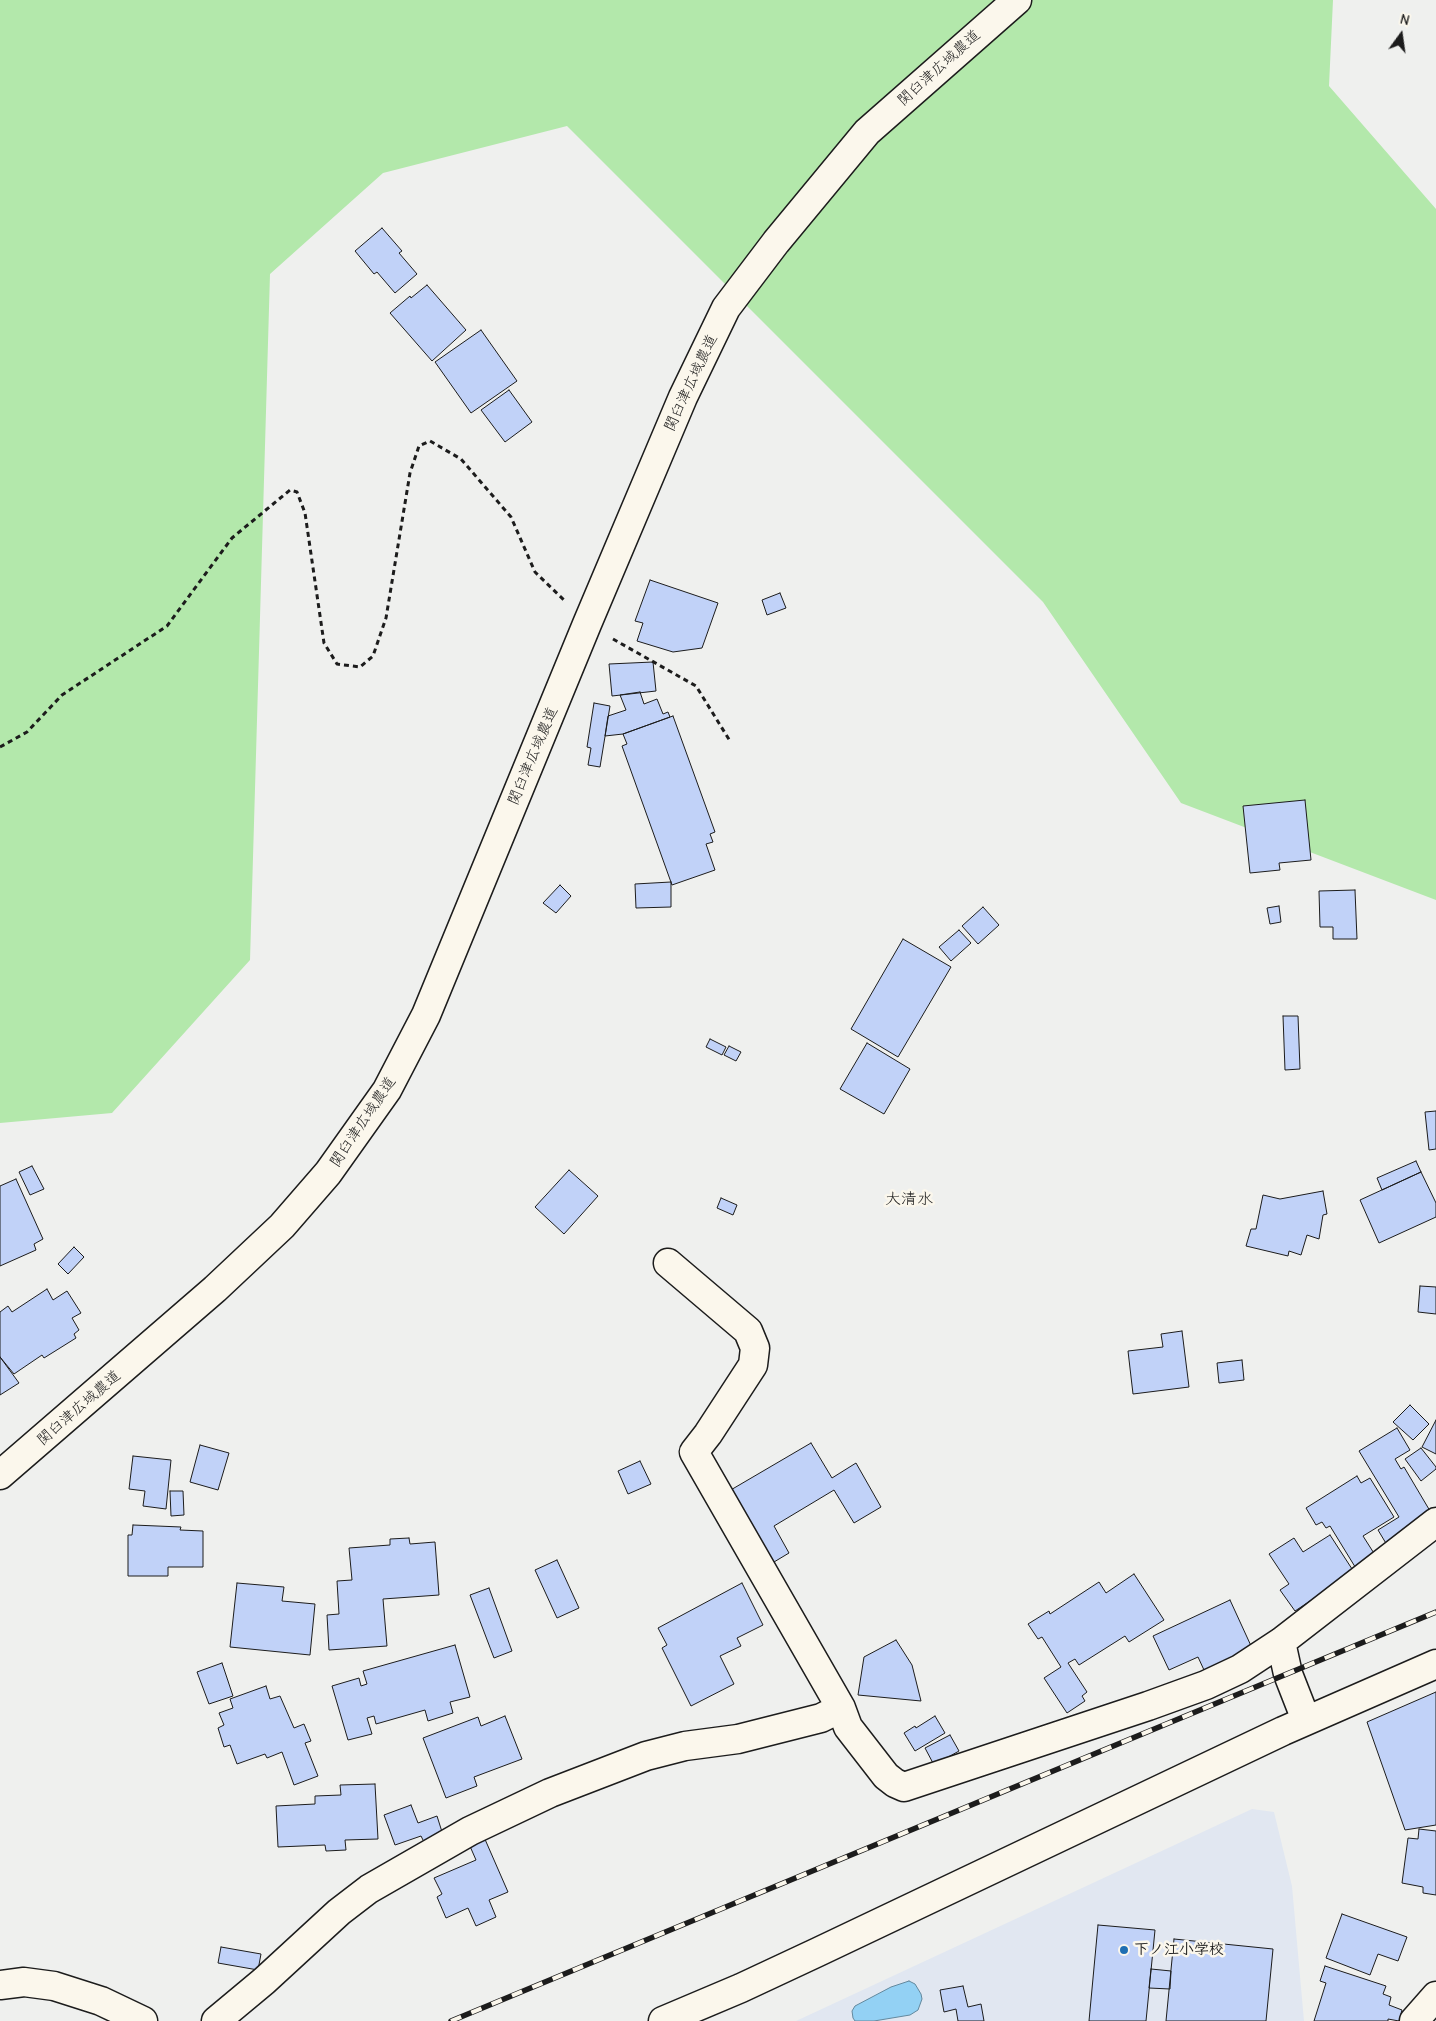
<!DOCTYPE html>
<meta charset="utf-8">
<style>
body{margin:0}
#map{position:relative;width:1436px;height:2021px;overflow:hidden;background:#eff0ee;font-family:"Comic Neue",sans-serif}
canvas{display:block}
.north{position:absolute;left:1376px;top:10px;width:50px;height:50px;-webkit-text-stroke:4px #fbf7ec;paint-order:stroke;rotate:14deg;font-size:14px;font-weight:700;line-height:20px;text-align:center;color:#1c1c1c}
.north::after{content:'';display:block;margin:auto;width:18px;height:22px;background:#1c1c1c;clip-path:polygon(50% 0,100% 100%,50% 72%,0 100%)}
</style>
<div id="map">
<canvas width="1436" height="2021"></canvas>
<div class="north">N</div>
</div>
<script>
const g = document.querySelector('canvas').getContext('2d');
g.lineJoin = 'round';
function fillPath(path, color) { g.fillStyle = color; g.fill(path, 'evenodd'); }
const poly = rows => new Path2D(rows.map(r => 'M' + r).join(''));
function strokePath(path, color, width, dash) { g.strokeStyle = color; g.lineWidth = width; g.lineCap = dash ? 'butt' : 'round'; g.setLineDash(dash || []); g.stroke(path); }
function write(font, color, halo, rows, align = 'center') {
  g.font = font + ' "Comic Neue","Klee One",sans-serif'; g.lineWidth = 5; g.setLineDash([]); g.textBaseline = 'middle'; g.strokeStyle = halo; g.fillStyle = color; for (const [text, x, y, turn = 0] of rows) {
    g.save(); g.translate(x, y); g.rotate((+turn || 0) * Math.PI / 180); g.textAlign = isNaN(turn) ? turn : align; if (halo) g.strokeText(text, 0, 0); g.fillText(text, 0, 0); g.restore();
  }
}
const built = poly([
 [1252,1809,1274,1812,1292,1886,1304,2021,796,2021]
]);
const green = poly([
 [0,0,1333,0,1329,86,1436,209,1436,900,1181,803,1043,602,567,126,383,173,270,274,250,960,112,1113,0,1123]
]);
const water = poly([
 [909,1981,915,1984,921,1994,922,1999,918,2010,910,2015,874,2021,855,2021,853,2018,852,2011,855,2006,891,1987,909,1981]
]);
const building = poly([
 [382,228,402,251,399,253,417,274,395,293,377,272,374,274,355,251,382,228],
 [427,285,466,330,432,361,390,313,410,296,411,298,427,285],
 [481,330,517,381,471,413,435,362,481,330],
 [509,390,532,422,505,442,481,410,509,390],
 [650,580,718,603,702,648,673,652,637,641,643,623,635,621,650,580],
 [780,593,786,608,767,615,762,600,780,593],
 [653,662,656,691,612,696,609,664,653,662],
 [640,692,644,704,657,699,663,714,668,712,670,717,623,734,605,736,608,716,626,710,620,695,640,692],
 [594,703,610,706,600,767,588,765,591,748,587,747,594,703],
 [673,716,715,832,710,834,713,842,706,844,715,870,672,885,622,746,627,744,623,734,673,716],
 [1305,800,1311,860,1279,863,1280,870,1250,873,1243,806,1305,800],
 [671,882,671,907,636,908,635,884,671,882],
 [560,885,571,896,556,913,543,903,560,885],
 [1355,890,1357,939,1333,939,1333,927,1320,927,1319,891,1355,890],
 [1279,906,1281,922,1270,924,1267,908,1279,906],
 [983,907,999,925,978,944,962,926,983,907],
 [959,930,971,943,951,961,939,947,959,930],
 [903,939,951,967,898,1057,851,1029,903,939],
 [1283,1016,1298,1016,1300,1069,1285,1070,1283,1016],
 [710,1039,726,1047,722,1055,706,1047,710,1039],
 [867,1043,910,1069,884,1114,840,1089,867,1043],
 [729,1046,741,1052,736,1061,724,1055,729,1046],
 [1436,1111,1436,1149,1429,1150,1425,1112,1436,1111],
 [1416,1161,1421,1172,1382,1190,1377,1178,1416,1161],
 [32,1166,44,1189,30,1195,19,1172,32,1166],
 [569,1170,598,1196,564,1234,535,1207,569,1170],
 [1421,1172,1436,1203,1436,1217,1379,1243,1360,1200,1421,1172],
 [16,1179,43,1239,34,1244,36,1250,0,1266,0,1186,16,1179],
 [1323,1191,1327,1214,1323,1215,1319,1239,1307,1235,1301,1255,1289,1251,1288,1256,1246,1246,1251,1229,1256,1229,1263,1195,1280,1199,1323,1191],
 [721,1198,737,1205,733,1215,717,1208,721,1198],
 [74,1247,84,1257,68,1274,58,1264,74,1247],
 [1420,1286,1436,1287,1436,1314,1418,1312,1420,1286],
 [47,1289,53,1300,67,1291,81,1313,72,1318,79,1330,74,1334,76,1338,44,1358,42,1355,14,1374,0,1357,0,1312,8,1306,12,1312,47,1289],
 [1182,1331,1189,1387,1133,1394,1128,1351,1163,1347,1161,1334,1182,1331],
 [0,1357,19,1383,0,1395,0,1357],
 [1242,1360,1244,1380,1219,1383,1217,1363,1242,1360],
 [1410,1405,1429,1424,1413,1440,1393,1422,1410,1405],
 [1436,1420,1436,1454,1422,1447,1436,1420],
 [1397,1428,1410,1450,1395,1459,1401,1469,1404,1467,1433,1516,1387,1545,1378,1530,1399,1517,1359,1451,1397,1428],
 [811,1443,832,1478,856,1463,881,1507,854,1523,834,1490,774,1526,789,1553,764,1568,729,1491,811,1443],
 [200,1445,229,1453,218,1490,190,1482,200,1445],
 [1421,1448,1436,1467,1436,1469,1421,1481,1405,1459,1421,1448],
 [133,1456,171,1460,166,1509,143,1506,145,1491,129,1489,133,1456],
 [640,1461,651,1484,628,1494,618,1471,640,1461],
 [1357,1476,1361,1483,1370,1478,1394,1517,1363,1536,1377,1558,1357,1570,1330,1526,1326,1528,1322,1522,1316,1525,1306,1508,1357,1476],
 [170,1491,183,1491,184,1515,171,1516,170,1491],
 [133,1525,181,1527,180,1530,203,1531,203,1567,168,1567,168,1576,128,1576,128,1535,132,1535,133,1525],
 [1330,1535,1354,1572,1295,1611,1280,1590,1289,1584,1269,1554,1294,1538,1303,1552,1330,1535],
 [409,1538,410,1544,435,1542,439,1595,383,1599,387,1646,329,1650,327,1615,339,1614,337,1581,352,1580,349,1548,390,1545,390,1539,409,1538],
 [557,1560,579,1608,557,1618,535,1570,557,1560],
 [1134,1574,1164,1620,1129,1642,1125,1636,1079,1665,1075,1659,1068,1663,1087,1692,1082,1696,1085,1701,1067,1713,1044,1678,1061,1667,1042,1637,1038,1639,1028,1624,1049,1611,1050,1614,1099,1582,1106,1593,1134,1574],
 [237,1583,284,1587,282,1601,315,1604,310,1655,230,1647,237,1583],
 [742,1583,763,1625,737,1638,741,1646,720,1656,734,1684,691,1706,662,1648,667,1645,658,1628,742,1583],
 [489,1588,512,1651,494,1658,470,1595,489,1588],
 [1230,1600,1252,1648,1204,1670,1198,1657,1169,1670,1153,1636,1230,1600],
 [896,1640,912,1665,921,1701,858,1695,864,1657,896,1640],
 [455,1645,470,1697,450,1702,453,1713,428,1721,425,1710,376,1724,374,1716,367,1718,372,1734,348,1740,332,1686,359,1678,361,1686,367,1684,363,1671,455,1645],
 [222,1663,233,1696,209,1704,197,1672,222,1663],
 [266,1686,270,1699,280,1696,294,1728,304,1724,311,1741,305,1743,318,1776,294,1785,282,1752,267,1758,265,1754,237,1764,230,1745,224,1747,218,1728,224,1725,219,1713,233,1708,230,1699,266,1686],
 [1436,1692,1436,1825,1405,1830,1367,1722,1436,1692],
 [505,1716,522,1759,474,1777,477,1786,446,1798,423,1738,478,1717,481,1726,505,1716],
 [935,1716,945,1733,915,1751,904,1733,915,1726,916,1728,935,1716],
 [950,1735,959,1751,934,1765,925,1748,950,1735],
 [375,1784,378,1839,345,1840,346,1850,326,1851,325,1845,278,1847,276,1806,315,1804,315,1796,341,1795,340,1785,375,1784],
 [411,1805,418,1823,437,1816,443,1835,424,1842,421,1836,395,1845,384,1815,411,1805],
 [1419,1829,1436,1831,1436,1895,1423,1893,1423,1887,1402,1883,1408,1838,1418,1839,1419,1829],
 [484,1837,508,1892,489,1900,496,1917,476,1926,468,1908,446,1918,437,1897,442,1894,434,1878,476,1860,469,1844,484,1837],
 [1342,1914,1407,1937,1398,1961,1378,1954,1370,1975,1326,1958,1342,1914],
 [1098,1925,1155,1930,1146,2021,1089,2021,1098,1925],
 [1174,1939,1273,1949,1266,2021,1166,2021,1174,1939],
 [221,1947,261,1954,258,1970,218,1963,221,1947],
 [1325,1966,1386,1986,1383,1994,1391,1997,1389,2005,1402,2010,1399,2021,1388,2019,1388,2021,1314,2021,1326,1983,1320,1981,1325,1966],
 [1151,1969,1171,1971,1170,1989,1149,1988,1151,1969],
 [963,1986,968,2007,981,2004,984,2021,958,2021,956,2009,944,2012,940,1990,963,1986]
]);
const path = poly([
 [613,639,696,686,730,741],
 [0,747,27,732,62,695,167,626,232,538,290,490,297,492,305,513,324,643,337,664,360,667,373,656,386,618,410,473,419,446,430,441,461,459,511,517,535,572,564,600]
]);
const minor = poly([
 [668,1263,748,1331,755,1348,753,1365,708,1434,694,1452,841,1708,848,1727,886,1776,895,1783,904,1787,1148,1706,1206,1685,1240,1669,1281,1642,1436,1522],
 [1281,1642,1288,1674,1306,1720],
 [0,1985,24,1982,54,1986,101,2001,143,2021],
 [216,2021,264,1981,339,1912,369,1889,470,1831,550,1793,646,1756,685,1746,738,1739,821,1718,841,1708],
 [1414,2021,1436,1996]
]);
const tertiary = poly([
 [0,1475,215,1289,282,1226,328,1173,387,1090,426,1015,587,624,683,397,726,308,776,242,867,132,1017,0],
 [663,2021,741,1988,818,1952,1283,1731,1436,1664]
]);
const rail = poly([
 [451,2021,1436,1612]
]);
const markers = [
 [1124,1950,5,"#1f6fb2"]
];
const streetNames = [
 ["関臼津広域農道",939,68,-42],
 ["関臼津広域農道",691,383,-65],
 ["関臼津広域農道",533,756,-67],
 ["関臼津広域農道",363,1122,-56],
 ["関臼津広域農道",79,1408,-41]
];
const poiNames = [
 ["下ノ江小学校",1134,1950]
];
const neighbourhoodNames = [
 ["大清水",909,1199]
];
fillPath(built, '#e1e7f1');
fillPath(green, '#b3e8ab');
fillPath(water, '#93d1f4');
strokePath(water, '#63899e', 1);
fillPath(building, '#c1d2f8');
strokePath(building, '#1c1c1c', 1);
strokePath(minor, '#1c1c1c', 31);
strokePath(tertiary, '#1c1c1c', 31);
strokePath(path, '#1c1c1c', 3, [5, 4]);
strokePath(minor, '#fbf7ec', 28);
strokePath(tertiary, '#fbf7ec', 28);
strokePath(rail, '#1c1c1c', 5.5);
strokePath(rail, '#fbf7ec', 4, [11]);
for (const [x, y, r, color] of markers) { const dot = new Path2D(); dot.arc(x, y, r, 0, 2 * Math.PI); g.fillStyle = color; g.fill(dot); strokePath(dot, '#fbf7ec', 2); }
write('15px', '#1c1c1c', '#fbf7ec', streetNames);
write('bold 15px', '#1c1c1c', '#fbf7ec', poiNames, 'left');
write('16px', '#1c1c1c', '#fbf7ec', neighbourhoodNames);
</script>
